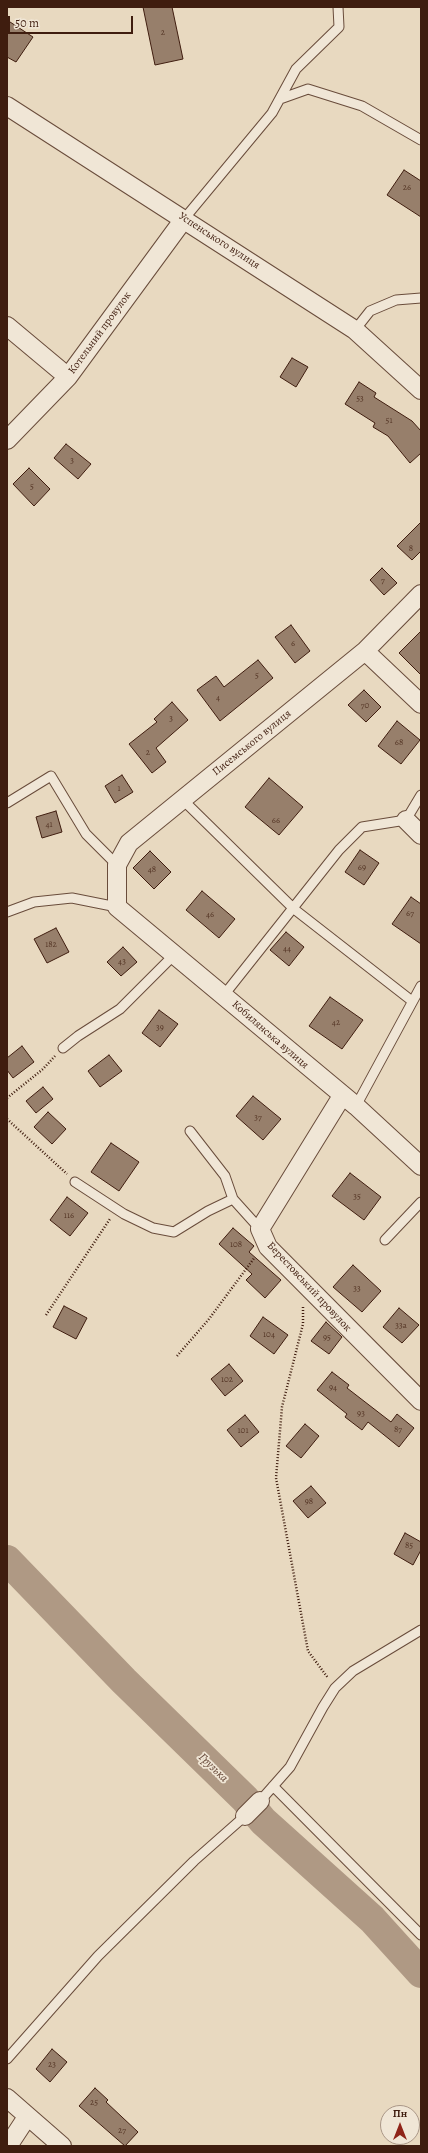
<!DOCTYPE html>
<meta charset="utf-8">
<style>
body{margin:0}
#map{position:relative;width:428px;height:2153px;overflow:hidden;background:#e8d9c0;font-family:Alegreya,serif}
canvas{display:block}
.frame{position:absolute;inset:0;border:8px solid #3f1d0f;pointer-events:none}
.north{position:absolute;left:380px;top:2105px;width:40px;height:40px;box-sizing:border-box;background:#f0e6d6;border:1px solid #a99686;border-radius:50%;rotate:0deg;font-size:11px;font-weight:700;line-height:16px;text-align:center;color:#3f1d0f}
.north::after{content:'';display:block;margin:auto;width:14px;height:18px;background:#8f2418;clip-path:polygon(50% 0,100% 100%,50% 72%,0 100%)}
.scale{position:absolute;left:8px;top:16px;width:125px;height:18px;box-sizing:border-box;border:2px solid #3f1d0f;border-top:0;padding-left:5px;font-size:12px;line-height:14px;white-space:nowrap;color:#3f1d0f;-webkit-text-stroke:3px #f0e6d6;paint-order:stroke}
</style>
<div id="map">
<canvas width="428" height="2153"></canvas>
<div class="frame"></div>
<div class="north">Пн</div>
<div class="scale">50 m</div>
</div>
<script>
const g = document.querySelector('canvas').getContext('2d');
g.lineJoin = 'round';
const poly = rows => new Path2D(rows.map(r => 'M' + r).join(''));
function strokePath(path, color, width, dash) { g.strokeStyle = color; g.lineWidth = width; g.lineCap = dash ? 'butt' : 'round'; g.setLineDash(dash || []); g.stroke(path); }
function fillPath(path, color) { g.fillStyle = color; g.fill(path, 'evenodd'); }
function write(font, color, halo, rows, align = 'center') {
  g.font = font + ' Alegreya,serif'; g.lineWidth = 3.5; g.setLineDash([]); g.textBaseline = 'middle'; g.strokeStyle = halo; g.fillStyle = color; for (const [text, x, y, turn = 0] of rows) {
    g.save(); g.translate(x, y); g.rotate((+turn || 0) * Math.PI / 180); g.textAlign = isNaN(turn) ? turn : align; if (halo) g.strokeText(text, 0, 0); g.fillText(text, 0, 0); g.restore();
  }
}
const river = poly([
 [7,1560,124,1681,245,1799,263,1821,372,1919,421,1973]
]);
const building = poly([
 [143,7,172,7,183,59,155,65,143,7],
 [7,20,33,37,16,62,7,57,7,20],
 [404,170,421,181,421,217,387,195,404,170],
 [292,358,308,367,296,387,280,377,292,358],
 [359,382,376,393,374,397,412,421,421,431,421,453,410,463,388,436,373,427,375,423,345,404,359,382],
 [66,444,91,464,78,479,54,458,66,444],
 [29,468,50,489,34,506,13,484,29,468],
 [421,522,421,551,412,560,397,546,421,522],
 [382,568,397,583,384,595,370,580,382,568],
 [291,625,310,651,295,663,275,637,291,625],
 [421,631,421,675,399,653,421,631],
 [258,660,273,678,220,721,197,690,216,676,224,687,258,660],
 [364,690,381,707,366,722,348,705,364,690],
 [172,702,188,720,156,748,166,762,152,773,129,744,157,722,154,719,172,702],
 [397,721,420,740,401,764,378,746,397,721],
 [122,775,133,792,115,803,105,786,122,775],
 [269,778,303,807,279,835,245,807,269,778],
 [56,811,62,832,42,838,36,817,56,811],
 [360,850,379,863,364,885,345,872,360,850],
 [150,851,171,872,154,889,133,868,150,851],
 [202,891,235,919,219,938,186,910,202,891],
 [411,897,421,904,421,944,392,924,411,897],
 [56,928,69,952,47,963,34,939,56,928],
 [286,932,304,947,289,966,270,950,286,932],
 [123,947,137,962,121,976,107,962,123,947],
 [330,997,363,1020,342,1049,309,1026,330,997],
 [159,1010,178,1024,160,1047,142,1033,159,1010],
 [22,1046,34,1062,13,1078,7,1070,7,1058,22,1046],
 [109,1055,122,1071,100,1087,88,1071,109,1055],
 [43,1087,53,1099,36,1113,26,1101,43,1087],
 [253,1096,281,1119,263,1140,236,1116,253,1096],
 [48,1112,66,1129,52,1144,34,1127,48,1112],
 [111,1143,139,1162,119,1191,91,1172,111,1143],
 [350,1173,381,1197,364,1220,332,1196,350,1173],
 [67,1197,88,1213,70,1236,50,1220,67,1197],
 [233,1228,254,1246,249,1252,281,1280,265,1298,246,1280,252,1274,219,1244,233,1228],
 [353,1265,381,1291,362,1312,333,1287,353,1265],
 [64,1306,87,1318,76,1339,53,1327,64,1306],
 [399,1308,419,1325,402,1343,383,1327,399,1308],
 [263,1317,288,1335,274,1354,250,1336,263,1317],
 [326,1322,342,1337,329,1354,311,1341,326,1322],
 [229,1364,243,1381,225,1396,211,1379,229,1364],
 [332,1372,349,1385,347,1388,391,1422,397,1414,414,1428,399,1447,368,1422,362,1430,345,1417,347,1414,317,1390,332,1372],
 [245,1415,259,1432,241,1447,227,1430,245,1415],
 [305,1424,319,1436,301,1458,286,1446,305,1424],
 [311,1486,326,1503,308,1518,293,1501,311,1486],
 [405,1533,421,1542,421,1550,413,1565,394,1554,405,1533],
 [52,2049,67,2062,50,2082,36,2069,52,2049],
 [95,2088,108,2100,106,2102,138,2132,125,2146,79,2106,95,2088]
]);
const path = poly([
 [7,1098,43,1069,55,1056],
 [7,1119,67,1174],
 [303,1307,303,1324,282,1407,276,1478,308,1651,328,1678],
 [46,1315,110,1219],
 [177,1356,209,1319,255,1257]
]);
const lane = poly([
 [280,99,308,89,362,106,421,140],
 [184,219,272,113,296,69,339,27,338,7],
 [355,330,370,311,396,300,421,298],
 [183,800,294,909,412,1001],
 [7,803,51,776,86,834,117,865],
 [7,912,34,902,72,898,117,907],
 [224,995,339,850,362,827,406,820,421,795],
 [63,1048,78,1036,120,1009,175,954],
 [356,1106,421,986],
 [190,1131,225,1176,233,1199,260,1229],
 [75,1182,124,1214,153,1228,174,1232,208,1211,233,1199],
 [385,1240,421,1202],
 [273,1786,421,1935],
 [260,1801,290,1767,323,1707,335,1688,353,1671,421,1630],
 [7,2059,98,1956,194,1861,245,1816]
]);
const street = poly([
 [7,106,355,330,421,390],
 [7,326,68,377],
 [7,440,68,377,184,219],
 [421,594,365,651,129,843,117,865,117,907,356,1106,421,1166],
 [365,651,421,704],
 [406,820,421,835],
 [342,1096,260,1229,268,1247,421,1401],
 [245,1816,260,1801],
 [7,2098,62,2146],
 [8,2146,27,2117]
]);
const numberNames = [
 ["2",163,33],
 ["26",407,188],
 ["53",360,399],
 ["51",389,421],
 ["3",72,461],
 ["5",32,487],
 ["8",411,549],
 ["7",383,581],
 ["6",293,644],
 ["5",257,676],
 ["4",218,698],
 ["70",365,706],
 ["3",171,719],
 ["68",399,743],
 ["2",148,753],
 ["1",119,789],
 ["66",276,821],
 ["41",49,825],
 ["69",362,868],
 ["48",152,870],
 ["67",410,914],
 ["46",210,915],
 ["182",51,945],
 ["44",287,949],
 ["43",122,962],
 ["42",336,1023],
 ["39",160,1028],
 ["37",258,1118],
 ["35",357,1197],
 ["116",69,1216],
 ["108",236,1245],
 ["33",357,1289],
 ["33а",401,1326],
 ["104",269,1335],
 ["95",327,1338],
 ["102",227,1380],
 ["94",333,1388],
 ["93",361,1414],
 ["87",398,1430],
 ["101",243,1431],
 ["98",309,1502],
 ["85",409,1546],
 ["23",52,2065],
 ["25",94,2103],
 ["27",122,2131]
];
const streetNames = [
 ["Успенського вулиця",219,241,33],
 ["Котельний провулок",100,333,-54],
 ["Писемського вулиця",252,743,-39],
 ["Кобилянська вулиця",270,1035,41],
 ["Берестовський провулок",309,1287,47]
];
const waterNames = [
 ["Грузька",213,1768,44]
];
strokePath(river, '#af9984', 30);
fillPath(building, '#977f6b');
strokePath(building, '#3f1d0f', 1);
strokePath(lane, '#694c3b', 11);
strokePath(street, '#694c3b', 20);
strokePath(path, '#3f1d0f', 2.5, [1, 2]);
strokePath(lane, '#f0e6d6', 9);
strokePath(street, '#f0e6d6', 18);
write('9px', '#553626', null, numberNames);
write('11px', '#3f1d0f', '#f0e6d6', streetNames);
write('italic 12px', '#664838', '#f0e6d6', waterNames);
</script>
